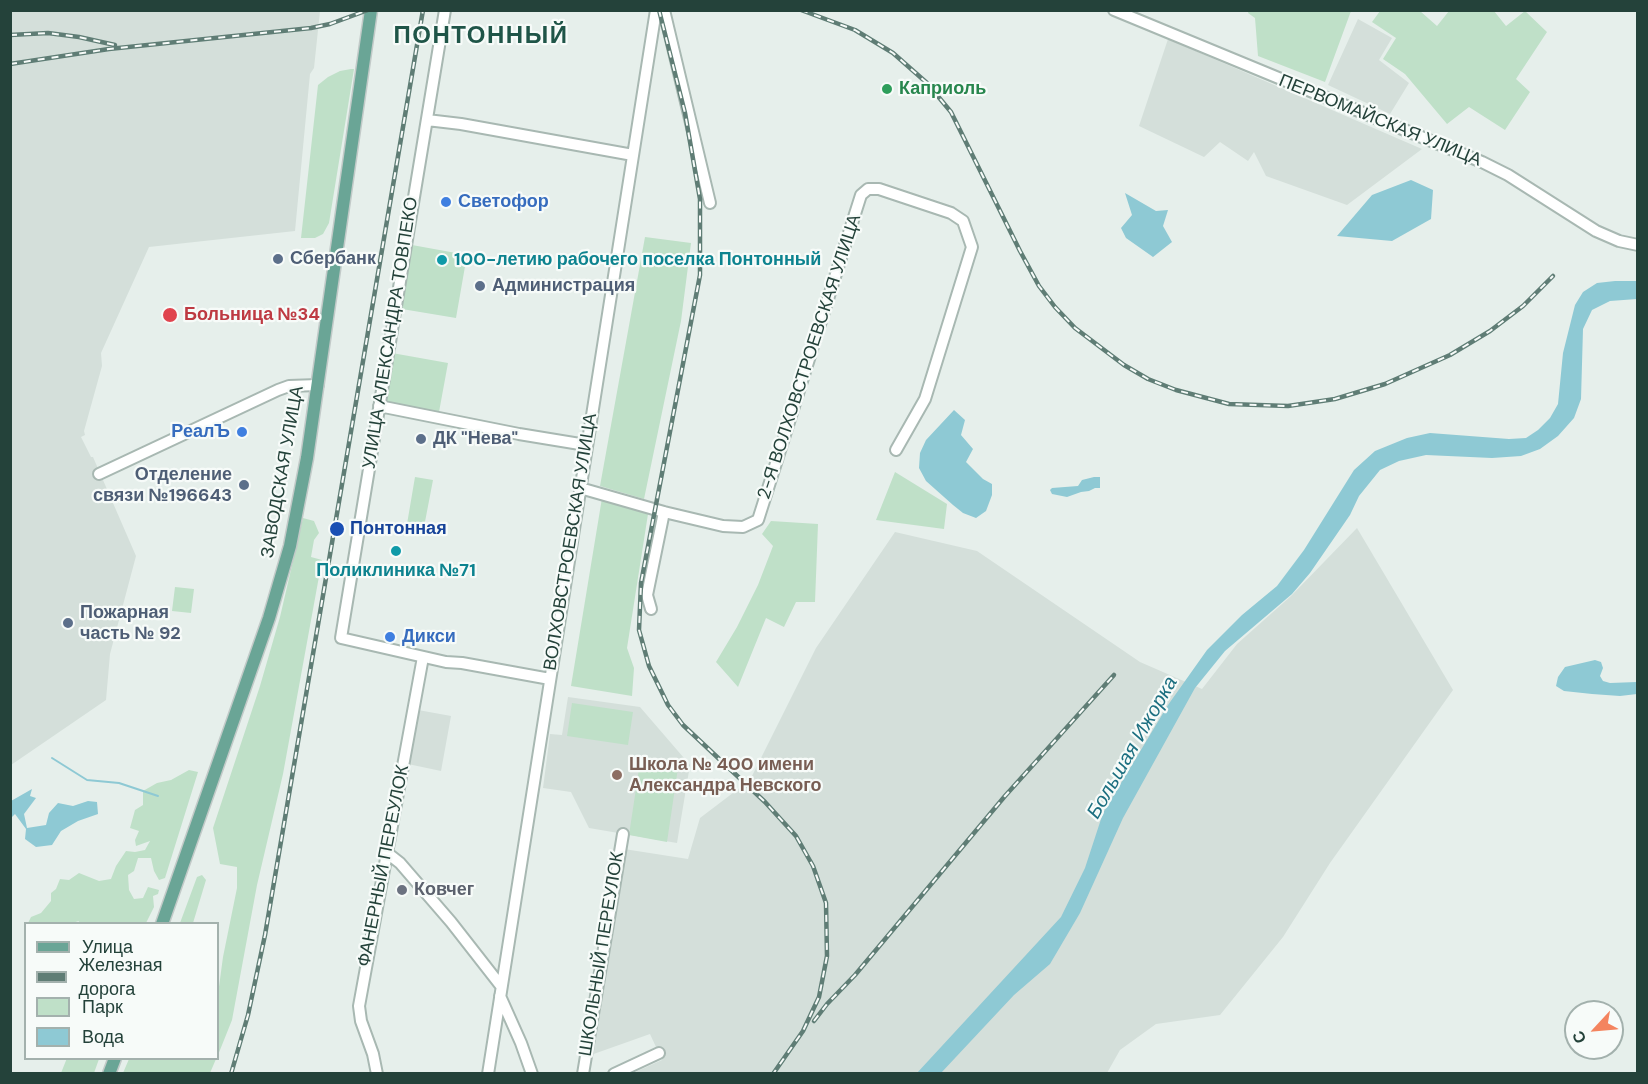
<!DOCTYPE html>
<meta charset="utf-8">
<style>
body{margin:0}
#map{position:relative;width:1648px;height:1084px;overflow:hidden;background:#e6efeb;font-family:"DM Sans",sans-serif}
canvas{display:block}
.frame{position:absolute;inset:0;border:12px solid #24423a;pointer-events:none}
.legend{position:absolute;left:24px;top:922px;width:195px;height:138px;box-sizing:border-box;background:#f7fbf9;border:2px solid #a3b1ad;margin:0;padding:8px 10px;list-style:none;font-size:18px;color:#24423a}
.legend li{display:flex;align-items:center;gap:12px;height:30px}
.legend b{width:30px;border:2px solid #a3b1ad}
.north{position:absolute;left:1564px;top:1000px;width:60px;height:60px;box-sizing:border-box;background:#f7fbf9;border:2px solid #a3b1ad;border-radius:50%;rotate:244deg;font-size:16px;font-weight:700;line-height:24px;text-align:center;color:#24423a}
.north::after{content:'';display:block;margin:auto;width:21px;height:27px;background:#f4845f;clip-path:polygon(50% 0,100% 100%,50% 72%,0 100%)}
</style>
<div id="map">
<canvas width="1648" height="1084"></canvas>
<div class="frame"></div>
<ul class="legend">
<li><b style="height:8px;background:#6aa596"></b>Улица</li>
<li><b style="height:8px;background:#5f7d75"></b>Железная дорога</li>
<li><b style="height:16px;background:#bfe0c8"></b>Парк</li>
<li><b style="height:16px;background:#8ec9d4"></b>Вода</li>
</ul>
<div class="north">С</div>
</div>
<script>
const g = document.querySelector('canvas').getContext('2d');
g.lineJoin = 'round';
function fillPath(path, color) { g.fillStyle = color; g.fill(path, 'evenodd'); }
const poly = rows => new Path2D(rows.map(r => 'M' + r).join(''));
function strokePath(path, color, width, dash) { g.strokeStyle = color; g.lineWidth = width; g.lineCap = dash ? 'butt' : 'round'; g.setLineDash(dash || []); g.stroke(path); }
function write(font, color, halo, rows, align = 'center') {
  g.font = font + ' "DM Sans",sans-serif'; g.lineWidth = 4.5; g.setLineDash([]); g.textBaseline = 'middle'; g.strokeStyle = halo; g.fillStyle = color; for (const [text, x, y, turn = 0] of rows) {
    g.save(); g.translate(x, y); g.rotate((+turn || 0) * Math.PI / 180); g.textAlign = isNaN(turn) ? turn : align; if (halo) g.strokeText(text, 0, 0); g.fillText(text, 0, 0); g.restore();
  }
}
const built = poly([
 [11,11,320,11,314,68,310,74,295,231,149,247,101,353,102,366,84,431,85,435,81,437,91,457,93,457,136,556,110,654,106,700,11,765],
 [1358,19,1392,38,1379,60,1409,83,1390,114,1328,85],
 [1168,39,1422,149,1347,205,1266,176,1254,152,1248,161,1220,142,1204,157,1139,126],
 [1357,528,1453,690,1330,863,1283,937,1220,1015,1156,1024,1120,1050,1107,1073,633,1073,662,1060,650,1034,588,1056,624,849,688,859,700,818,750,780,816,648,895,532,977,551,1140,662,1202,689,1237,644,1291,596],
 [568,697,640,707,690,765,677,843,589,828,571,792,543,788,550,734,562,735],
 [418,710,451,716,441,771,408,764]
]);
const green = poly([
 [1249,10,1351,11,1325,82,1258,56,1255,18,1248,13],
 [1494,11,1506,26,1525,11,1547,32,1516,79,1530,92,1505,130,1469,107,1447,124,1405,74,1383,59,1396,38,1372,22,1380,11,1420,11,1437,26,1449,11],
 [351,69,354,69,329,223,323,234,315,238,301,238,318,85,328,77,340,71],
 [645,237,691,243,681,321,644,499,600,486],
 [412,245,467,255,456,318,402,309],
 [392,353,448,363,439,412,383,403],
 [895,472,947,504,944,529,876,520],
 [415,477,433,480,424,527,407,524],
 [602,498,648,514,627,648,634,668,632,696,571,686],
 [303,518,314,521,319,533,314,540,311,557,322,560,283,774,257,885,232,1020,218,1055,218,994,223,957,237,888,237,867,220,864,213,828,260,686,280,617],
 [771,521,818,524,815,602,796,602,784,627,766,618,738,687,716,662,737,627,758,585,773,546,762,534],
 [175,587,194,589,191,613,172,611],
 [572,703,633,712,628,745,567,736],
 [640,762,678,768,667,842,629,835],
 [189,770,198,772,165,878,159,880,154,871,151,858,138,858,134,871,128,875,129,890,134,899,143,898,148,887,159,890,158,894,153,896,154,907,146,923,78,923,79,921,72,923,28,923,31,917,41,913,51,901,51,893,56,889,60,879,69,880,79,873,99,881,111,879,116,866,126,851,135,852,145,850,150,841,136,846,135,840,139,831,130,828,135,810,143,805,143,791,157,783,171,780],
 [202,875,206,880,193,923,180,923,197,877],
 [67,1058,99,1058,99,1059,94,1073,61,1073],
 [129,1059,129,1058,216,1059,210,1073,123,1073]
]);
const water = poly([
 [1411,180,1433,190,1431,219,1392,241,1337,236,1372,195],
 [1125,193,1156,211,1168,210,1163,226,1172,242,1153,257,1126,238,1121,228,1132,215],
 [1615,281,1637,281,1637,299,1610,301,1592,310,1583,329,1581,399,1574,418,1558,436,1540,449,1521,456,1492,458,1426,455,1399,461,1380,470,1359,496,1350,515,1310,573,1292,594,1225,651,1195,688,1123,818,1080,913,1050,964,1014,995,941,1073,917,1073,1061,917,1085,868,1103,813,1168,705,1207,650,1242,615,1277,586,1304,550,1354,470,1375,451,1407,438,1430,433,1509,439,1526,438,1538,430,1550,418,1558,404,1563,353,1575,305,1583,292,1597,283],
 [954,410,965,420,961,435,973,449,966,462,983,479,992,484,992,495,986,511,976,518,963,513,953,505,926,481,919,468,920,453,926,440],
 [1094,477,1100,477,1100,488,1095,488,1089,491,1081,492,1067,497,1052,494,1050,490,1052,488,1078,486,1082,480],
 [1595,660,1601,662,1603,668,1600,676,1603,681,1610,683,1637,682,1637,694,1620,696,1592,694,1564,691,1556,686,1558,677,1565,667],
 [32,789,30,796,36,798,24,814,27,828,46,825,49,813,58,803,73,806,88,801,97,802,98,814,78,821,61,831,52,845,36,847,25,839,26,829,15,814,11,818,11,801]
]);
const stream = poly([
 [52,758,87,780,119,783,158,796]
]);
const minor = poly([
 [445,10,341,638,446,662,462,663,550,679],
 [664,10,710,203],
 [1114,10,1482,162,1508,175,1596,231,1619,241,1638,245],
 [427,120,461,124,633,155],
 [379,406,519,434,586,445],
 [99,474,278,390,289,386,318,385],
 [580,488,664,512,723,526,743,527,758,520,861,195,868,189,879,189,951,213,963,221,972,247,925,399,896,450],
 [651,609,647,595,664,512],
 [386,852,400,863,451,922,501,986],
 [500,996,521,1043,532,1074],
 [377,1074,373,1054,361,1021,359,1006,423,657],
 [488,1074,656,10],
 [583,1074,623,834],
 [614,1074,659,1053]
]);
const major = poly([
 [162,924,269,618,290,546,307,458,371,10],
 [109,1074,115,1058]
]);
const rail = poly([
 [659,10,685,113,700,199,700,275,641,583,639,630,649,666,668,705,683,725,765,802,796,836,813,866,826,903,827,956,819,997,803,1031,773,1074],
 [801,10,855,30,893,53,927,83,951,112,1020,251,1039,286,1055,307,1075,328,1124,365,1148,379,1176,390,1229,404,1288,406,1335,399,1385,384,1450,355,1490,331,1523,306,1553,276],
 [10,35,48,33,79,37,115,45],
 [10,64,109,49,311,28,330,24,368,10],
 [814,1021,827,1004,855,975,1005,796,1114,675],
 [231,1074,248,1015,265,935,423,10]
]);
const markers = [
 [887,89,6,"#2e9e5b"],
 [446,202,6,"#3f7fe0"],
 [278,259,6,"#5c6f8a"],
 [442,260,6,"#0f9aa8"],
 [480,286,6,"#5c6f8a"],
 [170,315,8,"#e0444e"],
 [242,432,6,"#3f7fe0"],
 [421,439,6,"#5c6f8a"],
 [244,485,6,"#5c6f8a"],
 [337,529,8,"#1a4fb4"],
 [396,551,6,"#0f9aa8"],
 [68,623,6,"#5c6f8a"],
 [390,637,6,"#3f7fe0"],
 [617,775,6,"#8d6e63"],
 [402,890,6,"#6b7280"]
];
const leisureNames = [
 ["Каприоль",899,89]
];
const streetNames = [
 ["ПЕРВОМАЙСКАЯ УЛИЦА",1380,121,22],
 ["УЛИЦА АЛЕКСАНДРА ТОВПЕКО",391,333,-81],
 ["2-Я ВОЛХОВСТРОЕВСКАЯ УЛИЦА",810,357,-72],
 ["ЗАВОДСКАЯ УЛИЦА",283,472,-80],
 ["ВОЛХОВСТРОЕВСКАЯ УЛИЦА",571,542,-81],
 ["ФАНЕРНЫЙ ПЕРЕУЛОК",384,866,-79],
 ["ШКОЛЬНЫЙ ПЕРЕУЛОК",602,954,-81]
];
const shopNames = [
 ["Светофор",458,202],
 ["РеалЪ",230,432,"right"],
 ["Дикси",402,637]
];
const serviceNames = [
 ["Сбербанк",290,259],
 ["Администрация",492,286],
 ["ДК \"Нева\"",433,439],
 ["Отделение",232,475,"right"],
 ["связи №196643",232,496,"right"],
 ["Пожарная",80,613],
 ["часть № 92",80,634]
];
const cultureNames = [
 ["100-летию рабочего поселка Понтонный",454,260],
 ["Поликлиника №71",396,571,"center"]
];
const healthNames = [
 ["Больница №34",184,315]
];
const transitNames = [
 ["Понтонная",350,529]
];
const educationNames = [
 ["Школа № 400 имени",629,765],
 ["Александра Невского",629,786]
];
const worshipNames = [
 ["Ковчег",414,890]
];
const waterNames = [
 ["Большая Ижорка",1133,748,-60]
];
const districtNames = [
 ["ПОНТОННЫЙ",481,37]
];
fillPath(built, '#d4dfda');
fillPath(green, '#bfe0c8');
fillPath(water, '#8ec9d4');
strokePath(stream, '#8ec9d4', 2);
strokePath(minor, '#a8b8b2', 14);
strokePath(major, '#c2cac8', 15);
strokePath(minor, '#fff', 10);
strokePath(major, '#6aa596', 12);
strokePath(rail, '#5f7d75', 4.5);
strokePath(rail, '#f7fbf9', 2, [7]);
for (const [x, y, r, color] of markers) { const dot = new Path2D(); dot.arc(x, y, r, 0, 2 * Math.PI); g.fillStyle = color; g.fill(dot); strokePath(dot, '#f7fbf9', 2); }
write('bold 18px', '#27864d', '#f7fbf9', leisureNames, 'left');
write('18px', '#24423a', '#f7fbf9', streetNames);
write('bold 18px', '#366cbe', '#f7fbf9', shopNames, 'left');
write('bold 18px', '#4e5e75', '#f7fbf9', serviceNames, 'left');
write('bold 18px', '#0d838f', '#f7fbf9', cultureNames, 'left');
write('bold 18px', '#be3a42', '#f7fbf9', healthNames, 'left');
write('bold 18px', '#164399', '#f7fbf9', transitNames, 'left');
write('bold 18px', '#785e54', '#f7fbf9', educationNames, 'left');
write('bold 18px', '#5b616d', '#f7fbf9', worshipNames, 'left');
write('italic 20px', '#1c6f80', '#f7fbf9', waterNames);
g.letterSpacing = '1.5px';
write('bold 24px', '#1f5548', '#f7fbf9', districtNames);
g.letterSpacing = '0px';
</script>
